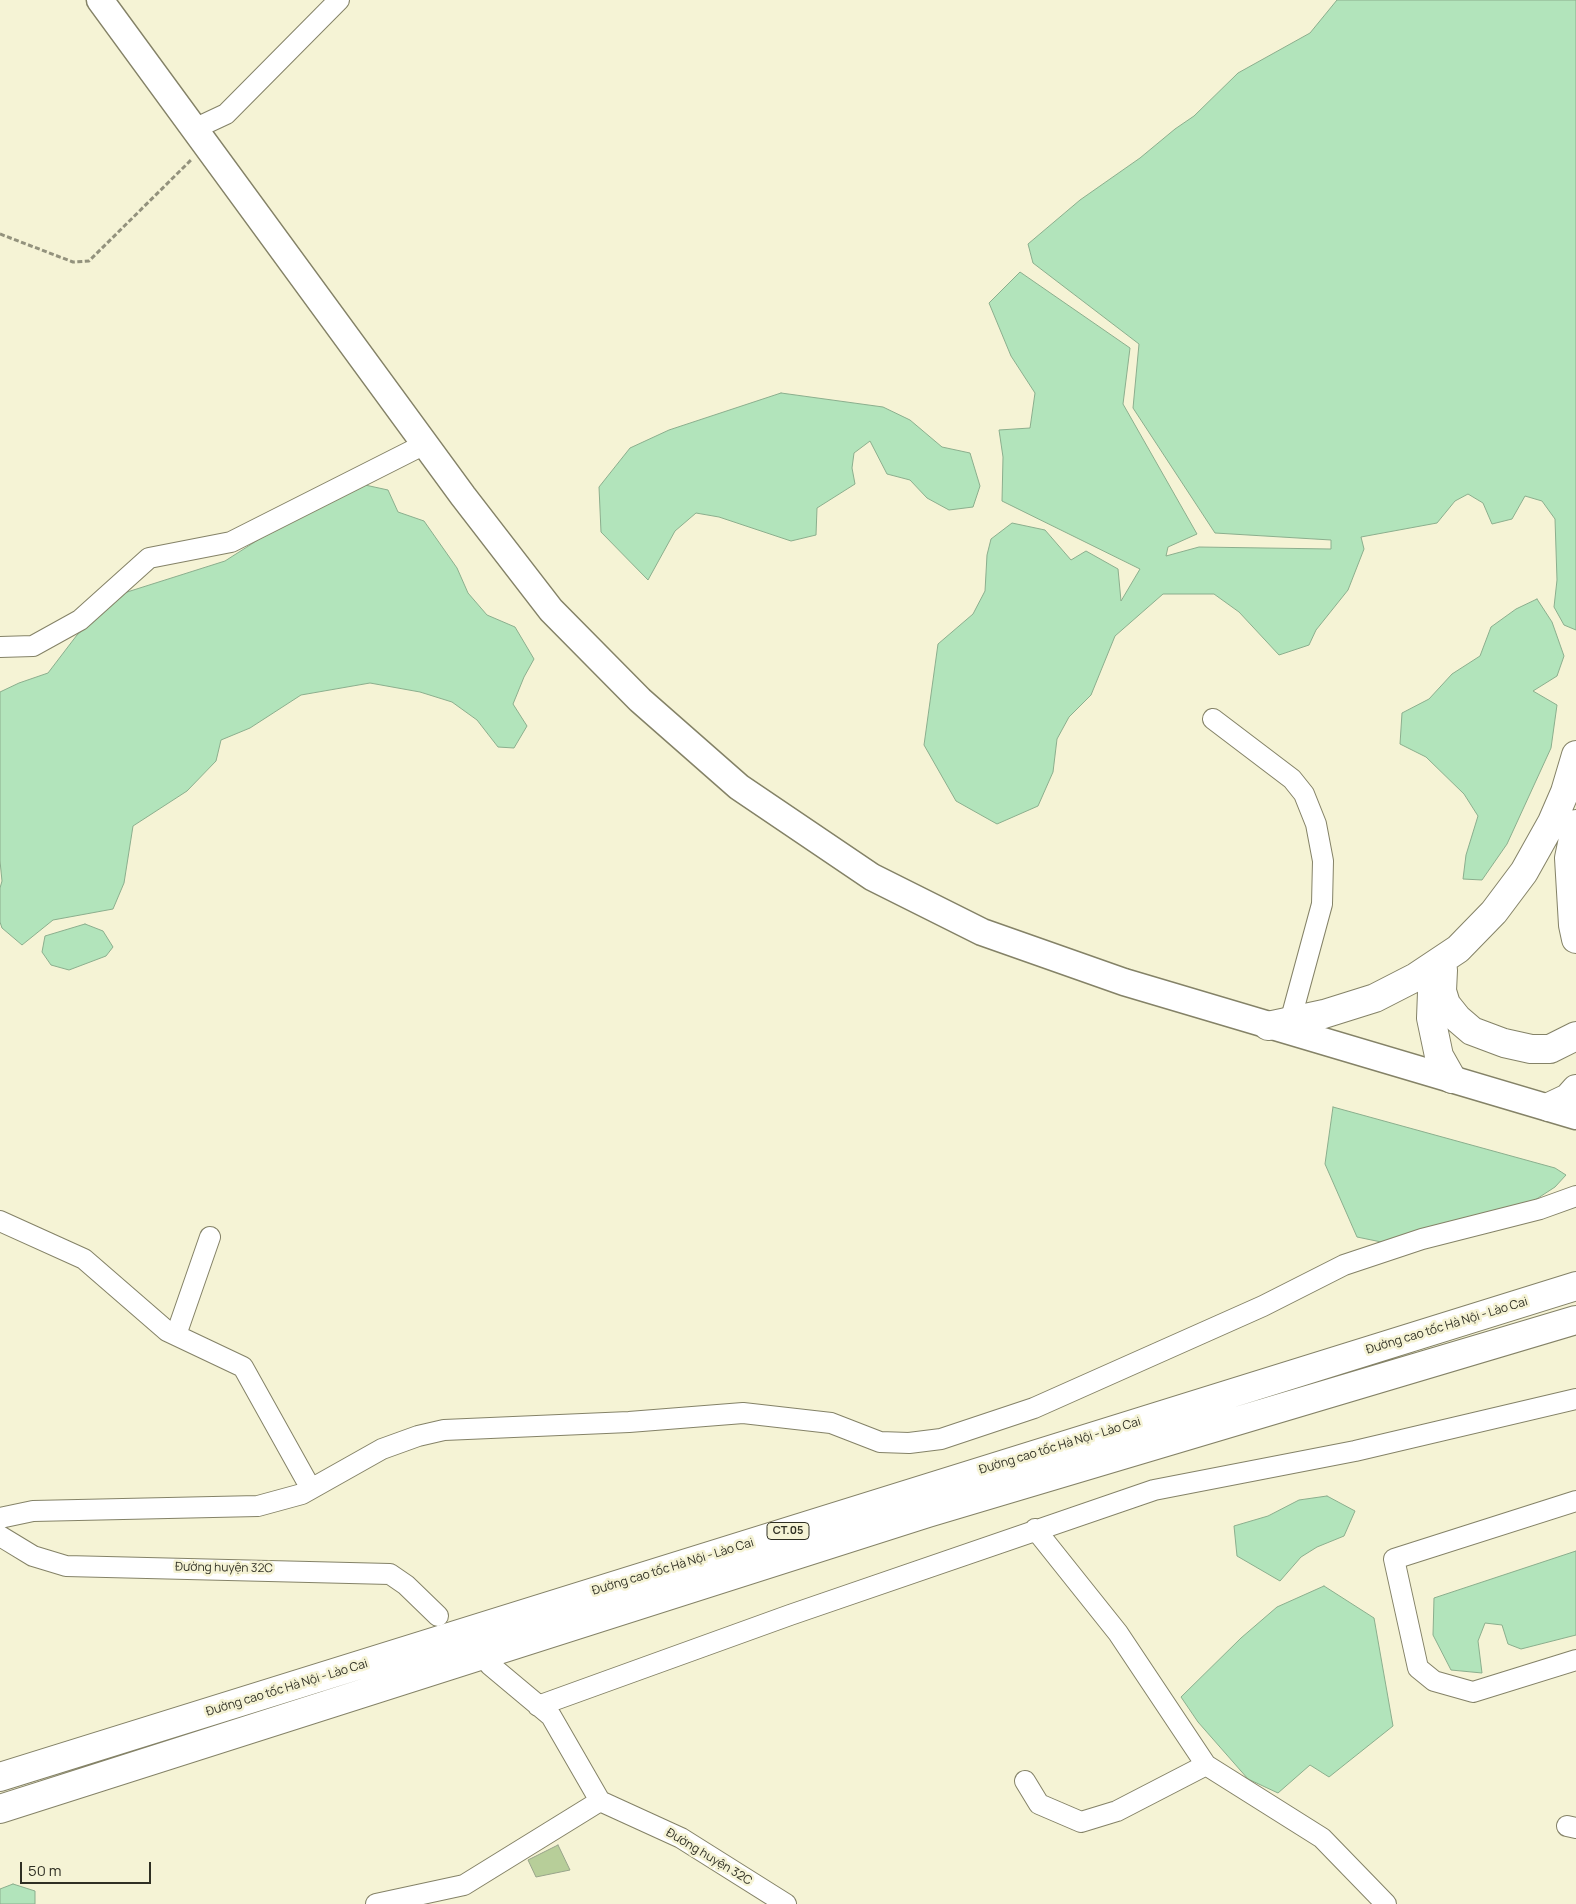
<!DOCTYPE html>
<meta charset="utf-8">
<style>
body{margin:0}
#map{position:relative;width:1576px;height:1904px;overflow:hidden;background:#f5f3d5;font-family:Manrope,sans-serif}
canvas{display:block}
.scale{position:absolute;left:20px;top:1862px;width:131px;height:22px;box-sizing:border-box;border:2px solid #2f2f23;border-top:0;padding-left:6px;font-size:15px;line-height:18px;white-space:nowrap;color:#2f2f23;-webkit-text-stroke:4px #f5f3d5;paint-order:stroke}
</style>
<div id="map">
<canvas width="1576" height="1904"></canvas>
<div class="scale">50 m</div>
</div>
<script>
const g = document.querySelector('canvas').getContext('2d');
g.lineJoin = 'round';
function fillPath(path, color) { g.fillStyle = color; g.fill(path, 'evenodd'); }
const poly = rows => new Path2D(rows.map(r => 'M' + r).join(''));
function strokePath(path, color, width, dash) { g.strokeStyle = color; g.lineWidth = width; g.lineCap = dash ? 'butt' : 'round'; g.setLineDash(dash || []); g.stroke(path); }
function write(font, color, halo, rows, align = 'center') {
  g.font = font + ' Manrope,sans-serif'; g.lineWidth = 5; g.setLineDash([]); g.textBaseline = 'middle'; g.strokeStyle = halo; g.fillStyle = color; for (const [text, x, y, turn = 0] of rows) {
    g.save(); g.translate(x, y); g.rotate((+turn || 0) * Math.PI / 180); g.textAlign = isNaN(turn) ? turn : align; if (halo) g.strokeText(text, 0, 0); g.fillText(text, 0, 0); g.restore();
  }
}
const water = poly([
 [1337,0,1576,0,1576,630,1564,625,1554,607,1557,580,1555,519,1542,501,1525,496,1512,519,1492,524,1483,503,1468,494,1455,501,1437,523,1361,537,1364,549,1348,590,1316,630,1309,645,1279,655,1239,612,1214,594,1163,594,1115,636,1091,695,1069,717,1057,739,1053,772,1038,806,997,824,956,801,924,745,938,644,973,614,985,591,987,555,991,539,1012,523,1045,530,1071,560,1086,551,1118,569,1121,601,1140,569,1002,501,1003,457,999,430,1030,428,1035,393,1011,356,989,303,1020,272,1130,348,1123,404,1197,534,1168,547,1166,556,1199,547,1331,549,1331,540,1215,533,1133,408,1139,344,1033,263,1028,244,1080,200,1140,158,1175,129,1194,116,1238,73,1310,33,1337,0],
 [781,393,883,407,910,420,942,447,970,453,980,486,973,507,949,510,927,498,910,480,887,474,870,441,854,453,852,468,855,484,817,508,816,535,791,541,719,517,696,513,675,531,648,580,601,532,599,487,630,448,669,430,781,393],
 [365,485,388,490,398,512,424,521,457,568,468,593,487,615,515,627,534,659,524,677,513,704,527,726,514,748,498,747,477,720,452,702,420,692,370,683,301,695,250,728,221,740,216,761,187,791,133,826,124,883,113,909,53,920,22,945,2,928,0,922,0,888,2,881,0,861,0,692,19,683,48,673,77,635,124,593,225,561,261,538,365,485],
 [1537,599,1552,622,1564,656,1557,676,1533,691,1557,705,1551,748,1507,844,1482,880,1463,879,1466,855,1478,816,1464,794,1426,757,1400,744,1402,713,1429,699,1452,674,1480,656,1491,627,1516,609,1537,599],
 [85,924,103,931,113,947,106,956,69,970,51,965,42,952,45,936,85,924],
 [1333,1107,1555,1168,1566,1175,1555,1187,1535,1200,1391,1244,1357,1237,1325,1164,1333,1107],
 [1327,1496,1355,1511,1344,1536,1317,1547,1301,1557,1280,1581,1237,1556,1234,1526,1268,1516,1299,1500,1327,1496],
 [1576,1551,1576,1635,1521,1649,1508,1644,1502,1625,1485,1623,1478,1641,1482,1673,1451,1670,1433,1635,1434,1598,1576,1551],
 [1324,1586,1374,1618,1393,1726,1329,1777,1310,1765,1278,1793,1248,1779,1198,1722,1181,1697,1241,1638,1277,1607,1324,1586],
 [13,1884,35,1891,35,1904,0,1904,0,1889,13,1884]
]);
const building = poly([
 [558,1845,570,1870,536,1877,528,1860,558,1845]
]);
const path = poly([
 [0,234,73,262,89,261,191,160]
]);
const minor = poly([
 [194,129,226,114,339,0],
 [0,647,33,646,80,620,149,558,231,542,425,444],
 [1213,719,1292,779,1304,794,1316,824,1323,861,1322,904,1290,1022],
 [0,1221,84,1259,167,1331,243,1367,311,1489],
 [176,1335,210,1237],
 [1576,1501,1394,1559,1418,1668,1434,1681,1473,1692,1576,1660],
 [0,1518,33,1511,258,1506,302,1494,382,1449,418,1436,444,1430,629,1422,743,1413,831,1423,880,1442,909,1443,941,1439,1034,1408,1263,1306,1344,1265,1422,1239,1540,1209,1576,1196],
 [1035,1529,1118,1633,1206,1765,1322,1838,1386,1904],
 [0,1536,33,1556,66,1566,390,1574,406,1585,438,1616],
 [490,1665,551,1716,600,1801,681,1838,786,1904],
 [538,1706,790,1615,1154,1490,1355,1451,1576,1399],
 [1025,1781,1039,1804,1081,1822,1117,1811,1206,1765],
 [1567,1826,1576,1828],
 [376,1904,464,1885,600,1801]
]);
const major = poly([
 [100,0,463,496,551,610,640,700,739,787,872,877,982,932,1124,982,1576,1116]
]);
const highway = poly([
 [1576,824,1569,858,1573,925,1576,939],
 [1443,970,1442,991,1446,1004,1458,1019,1472,1031,1504,1043,1531,1049,1550,1049,1576,1036],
 [1439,979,1432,992,1431,1018,1439,1056,1452,1079],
 [1268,1026,1324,1014,1375,998,1416,977,1458,949,1494,912,1524,872,1552,822,1565,792,1576,755],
 [1549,1107,1568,1098,1576,1089],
 [0,1777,1576,1286],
 [0,1809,928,1513,1576,1320]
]);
const shields = [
 [788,1531,42]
];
const shieldNames = [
 ["CT.05",788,1531]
];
const streetNames = [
 ["Đường cao tốc Hà Nội - Lào Cai",1447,1326,-17],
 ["Đường cao tốc Hà Nội - Lào Cai",1060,1446,-17],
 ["Đường cao tốc Hà Nội - Lào Cai",673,1567,-17],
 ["Đường huyện 32C",224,1568,1],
 ["Đường cao tốc Hà Nội - Lào Cai",287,1688,-17],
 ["Đường huyện 32C",709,1857,31]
];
fillPath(water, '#b2e4bb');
strokePath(water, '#8bae8d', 1);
fillPath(building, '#b7ce99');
strokePath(building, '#98a48a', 1);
strokePath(minor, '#848267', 22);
strokePath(major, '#848267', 29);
strokePath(highway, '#848267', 30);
strokePath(path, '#93927d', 3, [5, 2.5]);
strokePath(minor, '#fff', 20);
strokePath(major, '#fff', 26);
strokePath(highway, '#fff', 28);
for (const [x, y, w] of shields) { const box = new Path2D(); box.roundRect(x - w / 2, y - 8.5, w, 17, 4); g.fillStyle = '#f5f3d5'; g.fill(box); strokePath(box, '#2f2f23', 1); }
write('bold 11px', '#2f2f23', null, shieldNames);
write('12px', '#2f2f23', '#f5f3d5', streetNames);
</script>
